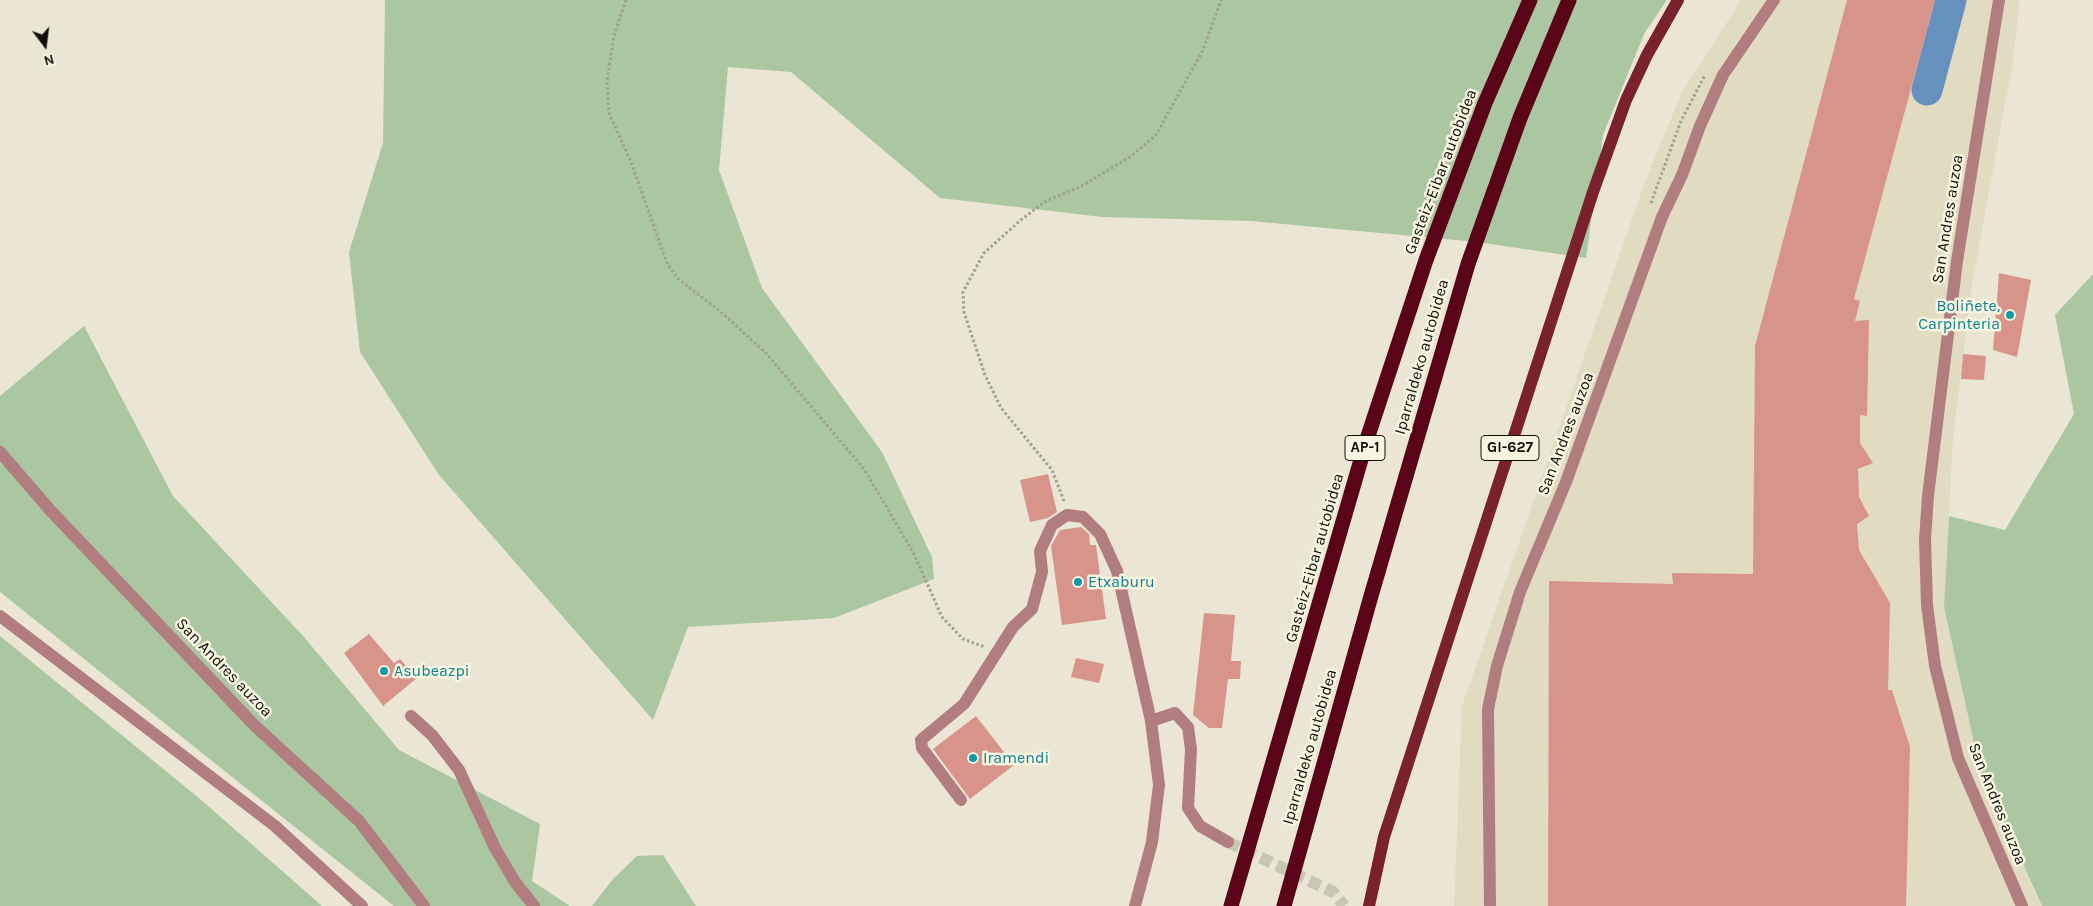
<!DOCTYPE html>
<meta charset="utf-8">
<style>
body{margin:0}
#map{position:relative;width:2093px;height:906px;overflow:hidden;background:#eae6d3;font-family:Karla,sans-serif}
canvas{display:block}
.north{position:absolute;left:20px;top:20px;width:50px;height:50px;-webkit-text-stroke:4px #f7f4e0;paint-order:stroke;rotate:165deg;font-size:14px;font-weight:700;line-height:20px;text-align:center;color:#0f0e08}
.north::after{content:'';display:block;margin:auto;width:18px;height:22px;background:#0f0e08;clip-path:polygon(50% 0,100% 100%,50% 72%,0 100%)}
</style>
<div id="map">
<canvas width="2093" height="906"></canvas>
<div class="north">N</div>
</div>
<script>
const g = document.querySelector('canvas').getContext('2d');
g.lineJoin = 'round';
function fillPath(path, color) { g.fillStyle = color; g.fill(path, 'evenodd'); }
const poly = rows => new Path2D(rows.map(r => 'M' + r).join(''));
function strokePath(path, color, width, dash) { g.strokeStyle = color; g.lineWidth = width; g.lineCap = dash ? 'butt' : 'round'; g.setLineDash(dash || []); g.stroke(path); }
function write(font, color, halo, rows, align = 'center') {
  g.font = font + ' Karla,sans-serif'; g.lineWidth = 5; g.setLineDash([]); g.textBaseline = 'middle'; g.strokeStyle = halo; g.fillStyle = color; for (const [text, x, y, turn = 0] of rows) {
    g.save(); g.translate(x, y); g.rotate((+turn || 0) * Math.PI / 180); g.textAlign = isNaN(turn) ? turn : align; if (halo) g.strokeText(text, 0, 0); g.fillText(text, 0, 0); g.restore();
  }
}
const built = poly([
 [1741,0,2020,0,2013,60,1972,285,1953,440,1944,607,1980,770,2041,906,1454,906,1462,706,1646,179,1682,92]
]);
const green = poly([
 [385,0,1667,0,1644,34,1603,135,1586,258,1477,242,1251,221,1102,217,940,198,791,72,728,67,719,170,762,288,882,452,932,557,934,579,834,618,688,627,653,720,439,475,360,352,349,252,383,143],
 [2093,274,2093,906,2042,906,1980,770,1944,607,1949,516,2005,530,2074,414,2055,315],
 [84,326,173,496,304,637,399,750,540,824,532,881,570,906,394,906,0,592,0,396],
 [0,636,199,798,322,906,0,906],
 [663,855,696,906,592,906,613,879,637,856]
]);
const river = poly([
 [1927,90,1951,0]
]);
const building = poly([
 [1847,0,1935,0,1854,299,1860,301,1855,321,1869,320,1867,416,1860,415,1860,443,1873,463,1858,469,1859,497,1869,516,1857,524,1859,550,1890,603,1888,690,1892,690,1910,747,1906,906,1548,906,1549,581,1673,584,1672,573,1753,574,1755,346],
 [1999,273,2031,280,2017,357,1993,350],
 [1963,354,1986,356,1984,380,1961,379],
 [1048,474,1057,512,1048,518,1030,522,1020,480],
 [1081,527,1089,534,1090,545,1096,545,1106,619,1062,625,1051,546,1060,530],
 [1204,613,1235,615,1231,661,1241,661,1240,679,1228,679,1222,728,1209,728,1193,715],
 [369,634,394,663,400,659,417,678,383,706,344,653],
 [1076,658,1104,664,1099,683,1071,677],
 [976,716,1014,765,970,799,933,749]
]);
const minorTunnel = poly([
 [1228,842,1333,892,1344,906]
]);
const path = poly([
 [626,0,614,36,607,81,609,113,631,162,667,263,677,278,721,312,766,353,864,469,913,552,942,617,963,639,985,647],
 [1651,203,1681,121,1705,75],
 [1064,501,1052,470,1001,408,985,375,964,312,963,292,984,253,1022,219,1046,201,1080,187,1130,157,1156,135,1203,50,1221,0]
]);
const minor = poly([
 [1999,0,1957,261,1928,496,1925,539,1927,605,1935,666,1958,758,2022,906],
 [0,452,50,510,254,725,359,821,424,906],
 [0,616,275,826,362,906],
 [411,716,432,735,459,770,495,848,515,882,534,906],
 [961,800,922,748,921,740,964,704,1013,627,1032,609,1042,572,1040,551,1052,525,1067,515,1083,517,1100,534,1117,571,1151,721,1175,713,1188,727,1191,749,1188,808,1200,826,1228,842],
 [1135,906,1152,842,1159,785,1151,721],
 [1490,906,1488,709,1497,666,1520,592,1566,482,1662,217,1682,175,1700,126,1723,75,1774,0]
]);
const major = poly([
 [1369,906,1384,837,1593,192,1626,100,1647,55,1678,0]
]);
const highway = poly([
 [1231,906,1367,439,1426,260,1485,103,1530,0],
 [1284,906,1371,596,1468,264,1520,118,1569,0]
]);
const markers = [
 [2010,315,5,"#0f9aa8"],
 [1078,582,5,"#0f9aa8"],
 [384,671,5,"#0f9aa8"],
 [973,758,5,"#0f9aa8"]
];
const shields = [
 [1365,448,40],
 [1510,448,58]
];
const shieldNames = [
 ["AP-1",1365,448],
 ["GI-627",1510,448]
];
const streetNames = [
 ["Gasteiz-Eibar autobidea",1441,172,-69],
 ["San Andres auzoa",1948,219,-81],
 ["Iparraldeko autobidea",1422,357,-74],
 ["San Andres auzoa",1566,434,-69],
 ["Gasteiz-Eibar autobidea",1315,558,-74],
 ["San Andres auzoa",224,668,46],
 ["Iparraldeko autobidea",1310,747,-74],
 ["San Andres auzoa",1997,804,68]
];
const cultureNames = [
 ["Boliñete,",2000,306,"right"],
 ["Carpinteria",2000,324,"right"],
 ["Etxaburu",1088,582],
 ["Asubeazpi",394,671],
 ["Iramendi",983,758]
];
fillPath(built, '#e1dcc1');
fillPath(green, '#aac7a2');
strokePath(river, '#6690be', 31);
fillPath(building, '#d8948b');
strokePath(minorTunnel, '#c9c6b5', 12, [12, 6]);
strokePath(path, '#a29f91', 3, [2.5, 2.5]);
strokePath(minor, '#b17d7f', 12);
strokePath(major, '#7a212e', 12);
strokePath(highway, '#5a0418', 15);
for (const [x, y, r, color] of markers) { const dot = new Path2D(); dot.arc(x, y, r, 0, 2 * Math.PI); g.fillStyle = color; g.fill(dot); strokePath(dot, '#f7f4e0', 2); }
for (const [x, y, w] of shields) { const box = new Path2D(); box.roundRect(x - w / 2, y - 12.5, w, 25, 4); g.fillStyle = '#f7f4e0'; g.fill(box); strokePath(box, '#0f0e08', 1); }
write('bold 15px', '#0f0e08', null, shieldNames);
write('16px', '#0f0e08', '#f7f4e0', streetNames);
write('16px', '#0d838f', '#f7f4e0', cultureNames, 'left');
</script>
